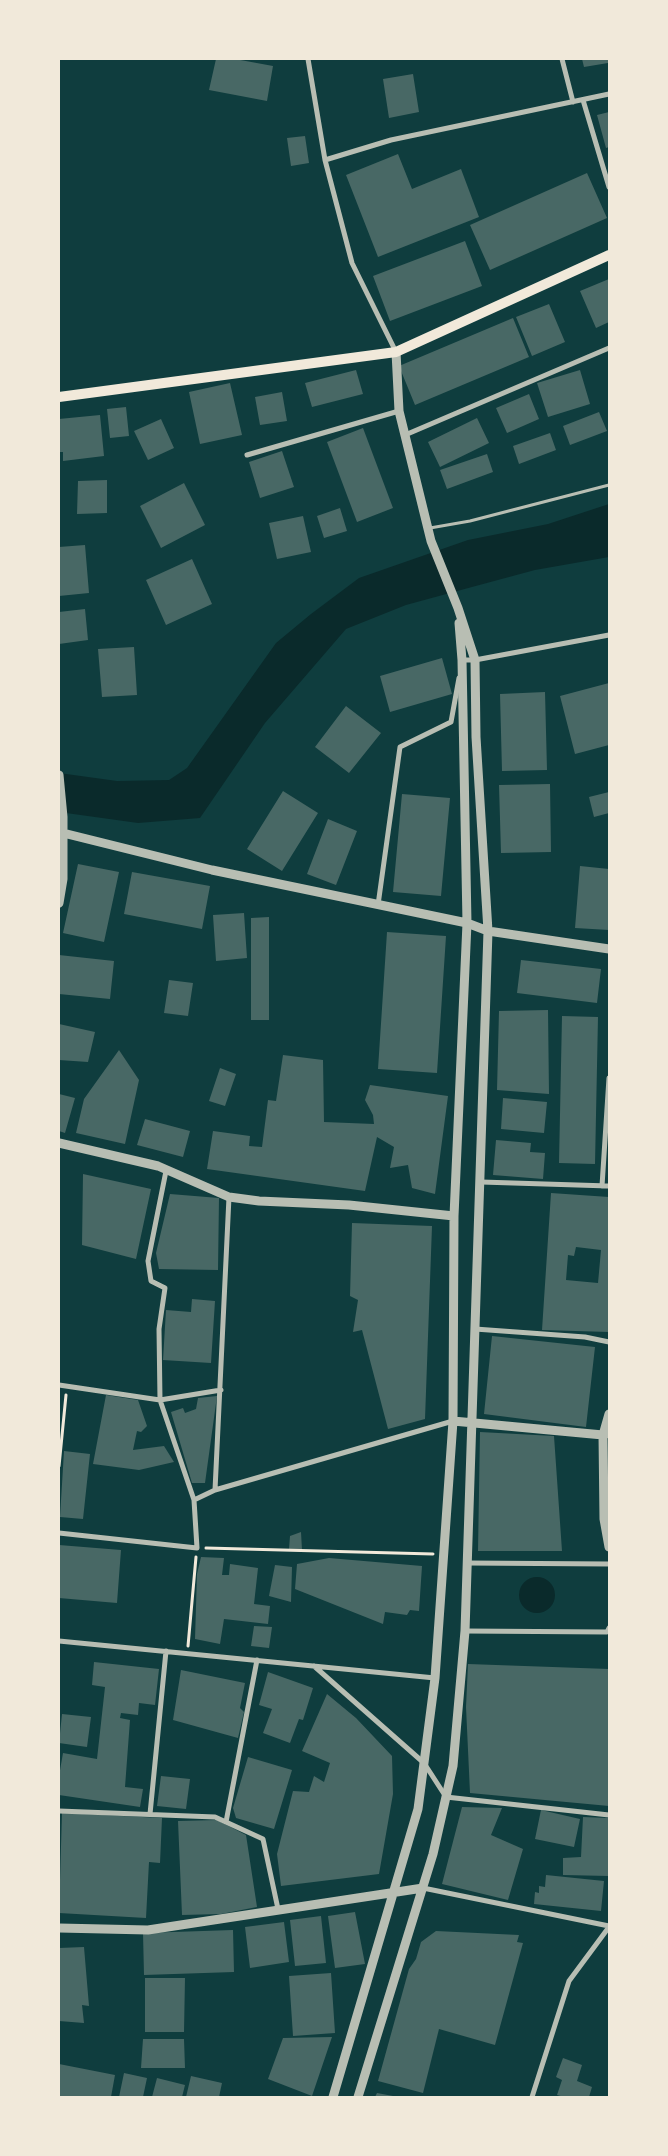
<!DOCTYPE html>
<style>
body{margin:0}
#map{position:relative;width:668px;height:2156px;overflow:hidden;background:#0f3d3e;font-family:Mulish,sans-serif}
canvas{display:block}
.frame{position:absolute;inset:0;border:60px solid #f1e9da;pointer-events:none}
</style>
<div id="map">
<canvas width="668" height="2156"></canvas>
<div class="frame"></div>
</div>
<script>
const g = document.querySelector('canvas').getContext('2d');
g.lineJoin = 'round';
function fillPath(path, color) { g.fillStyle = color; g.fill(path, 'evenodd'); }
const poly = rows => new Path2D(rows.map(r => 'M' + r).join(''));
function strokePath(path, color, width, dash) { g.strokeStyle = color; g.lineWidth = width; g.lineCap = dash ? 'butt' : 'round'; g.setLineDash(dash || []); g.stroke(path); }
const water = poly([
 [609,504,609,557,535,570,472,587,406,605,346,629,265,723,200,818,138,823,59,812,59,773,117,781,169,780,187,768,276,643,311,614,359,578,468,540,548,524],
 '519 1595a18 18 0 1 1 36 0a18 18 0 1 1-36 0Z'
]);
const building = poly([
 [216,59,235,59,273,66,267,101,209,90],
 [582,59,608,59,608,63,584,67],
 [413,74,419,112,389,118,383,79],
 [609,112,609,147,606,148,597,115],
 [305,136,309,163,291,166,287,138],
 [398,154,412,189,461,169,479,217,378,257,346,175],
 [587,173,607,218,490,270,470,225],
 [465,241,482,286,390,321,373,276],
 [609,279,609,322,596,328,580,291],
 [549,304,565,342,532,356,516,317],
 [513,318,529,357,415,405,399,366],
 [356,370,363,394,312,407,305,383],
 [580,370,590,404,548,417,537,383],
 [230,383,242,435,200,444,189,392],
 [282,392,287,421,260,425,255,397],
 [529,394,539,419,507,433,496,408],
 [126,407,129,436,110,438,107,409],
 [599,412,607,431,570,445,563,426],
 [100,415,104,456,63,461,63,452,59,452,59,419],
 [477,418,489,443,440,467,428,442],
 [161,419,174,448,148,460,134,431],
 [363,428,393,508,357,522,327,442],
 [550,433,556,450,519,464,513,446],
 [282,451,294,487,260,498,249,462],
 [487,454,493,472,447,489,440,470],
 [107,480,107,513,77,514,78,481],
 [184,483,205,525,161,548,140,506],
 [340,508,347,531,324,538,317,516],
 [303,516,311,552,277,559,269,523],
 [85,545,89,593,59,596,59,547],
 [192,559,212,604,166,625,146,580],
 [85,609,88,640,59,644,59,612],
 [134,647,137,695,102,697,98,649],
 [442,658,452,694,390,712,380,676],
 [609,683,609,745,575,754,560,696],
 [545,692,547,770,502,771,500,694],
 [346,706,381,733,349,773,315,747],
 [550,784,551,852,501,853,499,785],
 [283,791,318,813,282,871,247,849],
 [609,792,609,813,594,817,589,797],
 [402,794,450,798,441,896,393,892],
 [328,819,357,831,336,885,307,874],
 [78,864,119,872,104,942,63,933],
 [580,866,609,869,609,930,575,928],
 [132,872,210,886,202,929,124,914],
 [244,913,247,958,216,961,213,915],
 [269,917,269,1020,251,1020,251,918],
 [387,932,446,936,437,1073,378,1069],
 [59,955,114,961,110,999,59,994],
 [521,960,601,969,597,1003,517,993],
 [169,980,193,983,188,1016,164,1013],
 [548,1010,549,1094,497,1090,499,1011],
 [562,1016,598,1017,595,1164,559,1163],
 [59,1024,95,1032,88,1062,59,1060],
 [119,1050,139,1080,125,1144,76,1133,84,1099],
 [283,1055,323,1060,324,1122,374,1124,373,1115,365,1100,370,1085,448,1096,435,1194,412,1188,408,1165,390,1168,394,1147,377,1137,365,1191,207,1169,213,1131,250,1136,249,1146,262,1147,268,1100,276,1101],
 [220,1068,236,1074,225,1106,209,1101],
 [59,1094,75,1098,65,1133,59,1131],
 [503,1098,547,1102,544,1133,501,1129],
 [145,1119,190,1131,183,1157,137,1145],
 [496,1140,531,1143,530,1152,545,1153,543,1179,493,1175],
 [83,1174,151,1189,136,1259,82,1245],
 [551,1193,609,1197,609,1332,542,1330],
 [576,1247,601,1250,598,1283,566,1280,568,1255,574,1256],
 [170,1194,219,1198,218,1270,159,1269,156,1253],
 [352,1223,432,1226,425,1419,388,1429,362,1330,353,1332,358,1300,350,1296],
 [192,1299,215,1301,211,1363,163,1360,166,1310,191,1312],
 [492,1336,595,1347,586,1427,484,1414],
 [106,1395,138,1400,147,1426,141,1432,137,1431,133,1450,164,1446,174,1462,139,1470,93,1464],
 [217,1396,205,1483,192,1483,171,1412,183,1408,185,1413,196,1409,198,1398],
 [480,1432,554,1436,562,1551,478,1551],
 [64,1451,90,1454,83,1519,60,1517],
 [301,1532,302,1550,289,1549,290,1536],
 [59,1545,121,1550,117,1603,59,1598],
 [201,1557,224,1558,222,1575,229,1575,230,1564,258,1568,254,1604,270,1606,268,1624,224,1619,220,1644,195,1639,197,1574],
 [329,1558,422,1566,419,1611,410,1610,407,1615,385,1612,383,1624,295,1589,297,1564],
 [275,1565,292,1567,291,1602,269,1596],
 [254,1626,272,1627,269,1648,251,1646],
 [94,1662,159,1669,155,1705,139,1703,138,1715,121,1713,120,1718,130,1720,125,1787,143,1789,140,1807,59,1795,59,1776,63,1753,97,1759,105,1687,92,1685],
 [468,1664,609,1669,609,1806,470,1793,466,1707],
 [181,1670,245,1683,240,1708,244,1712,238,1738,173,1720],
 [268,1672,313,1688,303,1720,299,1719,290,1743,263,1733,272,1709,259,1705],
 [327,1694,356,1718,392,1756,393,1794,379,1874,281,1886,277,1854,293,1791,309,1792,314,1776,324,1782,330,1763,302,1751],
 [62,1714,91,1717,87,1747,59,1743],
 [248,1757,292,1770,274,1829,236,1818,233,1808],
 [161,1776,190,1779,186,1809,157,1806],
 [462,1807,502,1808,491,1835,523,1849,508,1900,442,1884],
 [541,1810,580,1819,574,1847,535,1839],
 [62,1813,162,1818,160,1863,149,1862,146,1918,59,1913],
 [583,1817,609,1818,609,1876,563,1875,563,1858,581,1857],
 [217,1820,246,1835,257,1907,221,1914,182,1915,178,1821],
 [546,1875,604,1881,601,1911,534,1904,535,1892,539,1893,539,1886,545,1887],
 [355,1912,365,1964,335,1968,328,1916],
 [321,1916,326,1963,295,1966,290,1920],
 [284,1922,289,1962,250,1968,245,1927],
 [233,1930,234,1972,144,1975,143,1933],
 [436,1931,519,1935,517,1942,523,1943,495,2045,439,2029,423,2093,378,2081,409,1969,416,1959,421,1942],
 [84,1947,89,2006,82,2005,84,2023,59,2021,59,1948],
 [331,1973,335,2033,293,2036,289,1976],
 [145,1978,185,1978,184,2032,145,2032],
 [332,2037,312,2096,268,2079,283,2038],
 [143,2039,184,2039,185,2068,141,2068],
 [563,2058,582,2065,577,2081,592,2087,589,2097,564,2097,557,2095,562,2080,556,2077],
 [59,2064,115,2075,111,2097,59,2097],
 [124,2073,147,2078,143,2097,119,2097],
 [191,2076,222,2083,219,2097,186,2097],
 [157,2078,185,2085,182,2097,152,2097],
 [377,2093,393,2096,393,2097,375,2097]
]);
const path = poly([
 [59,1466,66,1395],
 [206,1548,433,1554],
 [188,1646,196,1557]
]);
const service = poly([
 [430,528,470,521,609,485]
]);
const minor = poly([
 [308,59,325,160,352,263,396,352],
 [562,59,573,102],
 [583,100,609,187],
 [325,160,391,140,609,94],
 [405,435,609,348],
 [247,455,399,411],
 [462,662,462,660,475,660,609,635],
 [378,905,400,747,451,722,459,678],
 [481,1182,609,1186],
 [602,1186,609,1078],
 [475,1329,585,1337,609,1342],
 [59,1385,160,1400,221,1390],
 [215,1490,229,1197],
 [194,1500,215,1490,453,1421],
 [59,1533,197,1548,194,1500,160,1400,159,1329,165,1288,151,1281,148,1261,166,1171],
 [467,1563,609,1564],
 [465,1631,607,1632,609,1628],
 [59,1641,435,1678],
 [314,1666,424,1763,446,1797,609,1815],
 [59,1811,215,1817,263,1839,278,1909],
 [150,1814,166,1651],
 [226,1822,257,1660],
 [423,1888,609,1926],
 [532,2097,569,1981,609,1927]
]);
const tertiary = poly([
 [59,775,63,817,63,879,59,903],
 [59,832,212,870,467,923,488,931,609,949],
 [59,1143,158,1166,229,1197,259,1201,349,1205,454,1216],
 [609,1414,603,1435,604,1519,609,1547],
 [453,1421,603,1435,609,1433],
 [59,1928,148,1930,423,1888],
 [333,2097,418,1809,435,1678,453,1421,454,1216,467,923,462,660,459,623],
 [358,2097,433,1854,453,1766,465,1631,488,931,476,737,475,660,458,608,431,541,399,411,396,352]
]);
const secondary = poly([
 [59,397,396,352,609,255]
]);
fillPath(water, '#0a2a2b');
fillPath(building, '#486865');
strokePath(path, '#f1e9da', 3);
strokePath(service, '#b8beb3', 3);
strokePath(minor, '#b8beb3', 5);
strokePath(tertiary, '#b8beb3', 9);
strokePath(secondary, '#f1e9da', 10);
</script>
